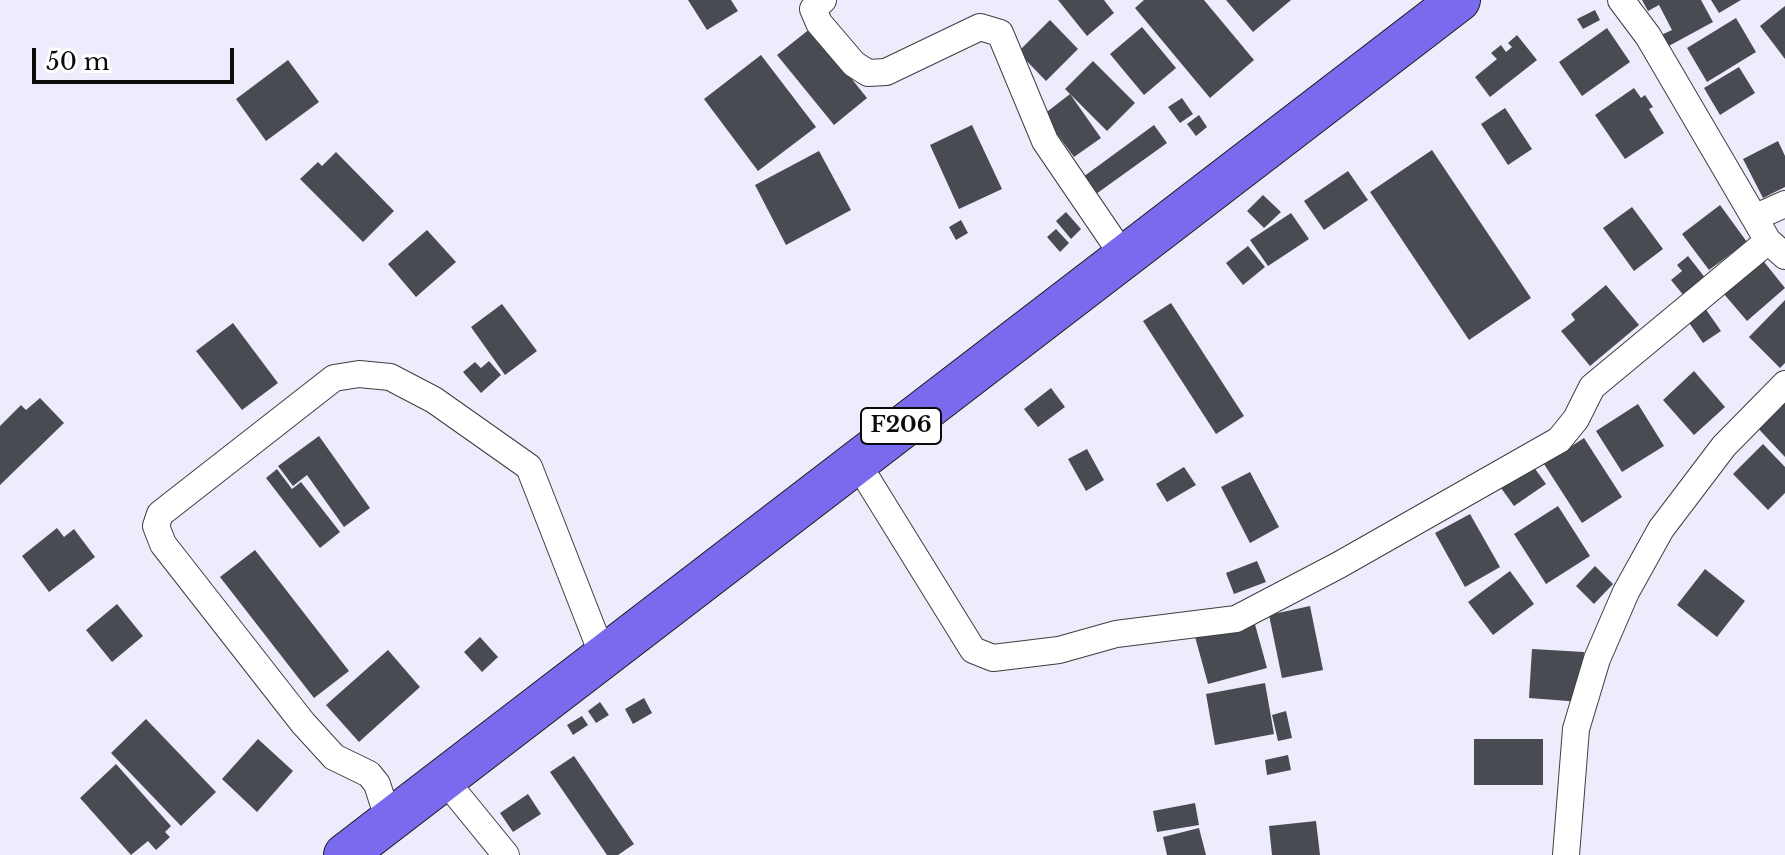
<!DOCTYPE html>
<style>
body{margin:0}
#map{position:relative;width:1785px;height:855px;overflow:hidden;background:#eeebfd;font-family:"Libre Baskerville",serif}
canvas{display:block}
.scale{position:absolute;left:32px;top:48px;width:202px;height:36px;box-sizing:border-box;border:4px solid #0b0b0b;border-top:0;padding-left:10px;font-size:24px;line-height:28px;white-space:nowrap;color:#0b0b0b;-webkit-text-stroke:6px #fff;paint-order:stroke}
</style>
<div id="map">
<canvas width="1785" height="855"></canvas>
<div class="scale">50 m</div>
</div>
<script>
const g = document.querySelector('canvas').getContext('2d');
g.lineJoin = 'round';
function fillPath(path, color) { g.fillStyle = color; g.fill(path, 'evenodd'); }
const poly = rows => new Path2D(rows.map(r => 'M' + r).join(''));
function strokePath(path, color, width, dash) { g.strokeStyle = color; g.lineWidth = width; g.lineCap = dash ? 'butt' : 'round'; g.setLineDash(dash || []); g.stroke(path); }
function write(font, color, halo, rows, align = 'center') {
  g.font = font + ' "Libre Baskerville",serif'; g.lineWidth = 8; g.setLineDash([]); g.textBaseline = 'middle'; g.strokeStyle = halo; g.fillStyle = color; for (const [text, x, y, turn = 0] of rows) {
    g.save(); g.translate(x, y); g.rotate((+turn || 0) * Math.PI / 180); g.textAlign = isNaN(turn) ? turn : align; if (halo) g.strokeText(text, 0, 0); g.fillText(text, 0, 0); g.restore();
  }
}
const building = poly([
 [688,0,731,0,738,11,707,30],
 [1058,0,1104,0,1114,13,1087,36],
 [1144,0,1204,0,1254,60,1210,98,1135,8],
 [1226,0,1291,0,1253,32],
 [1642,0,1701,0,1713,22,1665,48,1659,36,1672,30,1659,5,1648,11],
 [1711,0,1741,0,1719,13],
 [1785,6,1785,59,1760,26],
 [1595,10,1600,20,1583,29,1577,19],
 [1736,18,1756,52,1707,82,1687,48],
 [1050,20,1078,49,1046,81,1018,52],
 [1142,27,1176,68,1144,95,1110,54],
 [811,28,867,98,834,125,777,55],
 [1607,28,1630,62,1582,96,1559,62],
 [1517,35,1537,60,1490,97,1475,77,1497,59,1491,53,1501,45,1506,52,1512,47,1508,43],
 [761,55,816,127,758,171,704,99],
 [288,60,319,102,266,141,236,99],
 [1093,61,1135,103,1107,131,1065,89],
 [1739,67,1755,93,1720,115,1704,88],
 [1634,88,1641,98,1645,95,1653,107,1649,109,1664,133,1625,159,1595,115],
 [1070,94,1101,138,1074,157,1043,115],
 [1182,98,1193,114,1180,123,1168,107],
 [1505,108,1532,149,1508,165,1481,124],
 [1199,115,1207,127,1196,136,1187,124],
 [972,125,1002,189,959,209,930,145],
 [1154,125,1167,143,1096,194,1083,177],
 [1778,141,1785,156,1785,187,1763,198,1743,159],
 [1432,150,1531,298,1469,340,1370,192],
 [819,151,851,210,786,245,755,185],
 [336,152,394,211,363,242,300,179,318,162,322,166],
 [1348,171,1368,200,1324,230,1304,201],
 [1263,195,1281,212,1264,228,1247,211],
 [1720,205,1747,242,1709,270,1682,234],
 [1632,207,1663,249,1634,271,1603,228],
 [1066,212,1081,229,1071,239,1056,221],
 [1291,213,1309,239,1268,266,1250,240],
 [961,220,968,233,956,240,949,227],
 [1056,229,1069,243,1060,252,1047,237],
 [427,230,456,262,416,297,388,264],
 [1248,246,1265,267,1243,285,1226,263],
 [1757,253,1785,288,1747,321,1718,287],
 [1688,256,1710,284,1689,302,1671,280,1682,271,1677,265],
 [1606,285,1639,325,1590,366,1561,331,1575,320,1571,314],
 [1785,300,1785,363,1780,368,1749,337],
 [1700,301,1721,331,1703,343,1683,314],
 [1171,303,1244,416,1216,434,1143,321],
 [502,304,537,351,505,375,471,327],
 [233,323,278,383,242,410,196,351],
 [489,361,501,375,481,393,463,372,475,362,481,368],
 [1694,371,1725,407,1694,435,1663,400],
 [1051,388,1065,407,1038,427,1024,409],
 [1785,397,1785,457,1754,424],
 [40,398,64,423,0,485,0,426,21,405,26,410],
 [1638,404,1664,446,1622,472,1596,431],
 [319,436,370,508,344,527,307,475,293,486,278,466],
 [1584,438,1622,497,1582,523,1544,464],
 [1763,444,1785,467,1785,493,1768,510,1733,474],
 [1087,449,1104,480,1086,491,1068,459],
 [1533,466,1546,484,1514,506,1501,488],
 [1184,467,1196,485,1167,502,1156,484],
 [277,469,292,489,301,482,340,532,320,548,266,478],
 [1250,472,1279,527,1250,543,1221,487],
 [1558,506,1590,556,1546,584,1514,534],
 [1470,514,1500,567,1465,587,1435,533],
 [57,528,64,537,74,529,95,557,49,592,22,556],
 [255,550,349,671,314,698,220,577],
 [1257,561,1266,582,1234,594,1226,573],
 [1595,566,1613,584,1594,604,1576,586],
 [1705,569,1745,601,1717,637,1677,605],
 [1510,571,1534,604,1493,635,1468,602],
 [117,604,143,636,112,662,86,630],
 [1310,606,1323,670,1282,678,1269,615],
 [1253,617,1267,668,1208,684,1194,633],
 [480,637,498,657,482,672,464,652],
 [1532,649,1584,652,1581,702,1529,698],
 [388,650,420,687,359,742,326,705],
 [1265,683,1274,734,1215,745,1206,694],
 [644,698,652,713,633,724,625,709],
 [600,702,609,715,596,723,588,711],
 [1286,711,1292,738,1278,741,1272,715],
 [582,716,588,725,573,735,567,725],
 [146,719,216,792,181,826,111,753],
 [258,739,293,771,257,812,222,779],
 [1474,739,1543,739,1543,785,1474,785],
 [1288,755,1291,770,1267,775,1265,760],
 [574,756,634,844,618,855,607,855,550,772],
 [116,764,171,826,165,832,170,837,156,850,148,841,131,855,80,798],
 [528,794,541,814,513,832,500,813],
 [1195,803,1199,825,1157,832,1153,811],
 [1316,821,1320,855,1272,855,1269,826],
 [1199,828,1206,855,1167,855,1163,837]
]);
const street = poly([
 [823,0,813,9,819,23,854,64,868,73,886,72,980,27,1000,33,1045,141,1124,257],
 [1621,0,1648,36,1768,241,1785,256],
 [1756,217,1785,204],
 [856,461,973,650,993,658,1059,650,1116,634,1236,619,1339,565,1559,440,1576,419,1592,387,1768,241],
 [444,779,506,855],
 [389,821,377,784,369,774,334,757,303,723,163,544,156,526,160,514,334,378,359,374,390,377,434,400,529,467,603,656],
 [1566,855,1576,729,1597,659,1626,592,1661,529,1724,446,1785,384]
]);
const primary = poly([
 [345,855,1459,0]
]);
const shields = [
 [901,426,80]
];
const shieldNames = [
 ["F206",901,426]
];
fillPath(building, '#494b53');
strokePath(street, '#3e3e3e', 28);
strokePath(primary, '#1c1c1c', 44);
strokePath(street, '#fff', 26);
strokePath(primary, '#7a6bee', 42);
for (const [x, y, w] of shields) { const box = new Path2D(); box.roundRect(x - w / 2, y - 18, w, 36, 6); g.fillStyle = '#fff'; g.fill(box); strokePath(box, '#0b0b0b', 2); }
write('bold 22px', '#0b0b0b', null, shieldNames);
</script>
